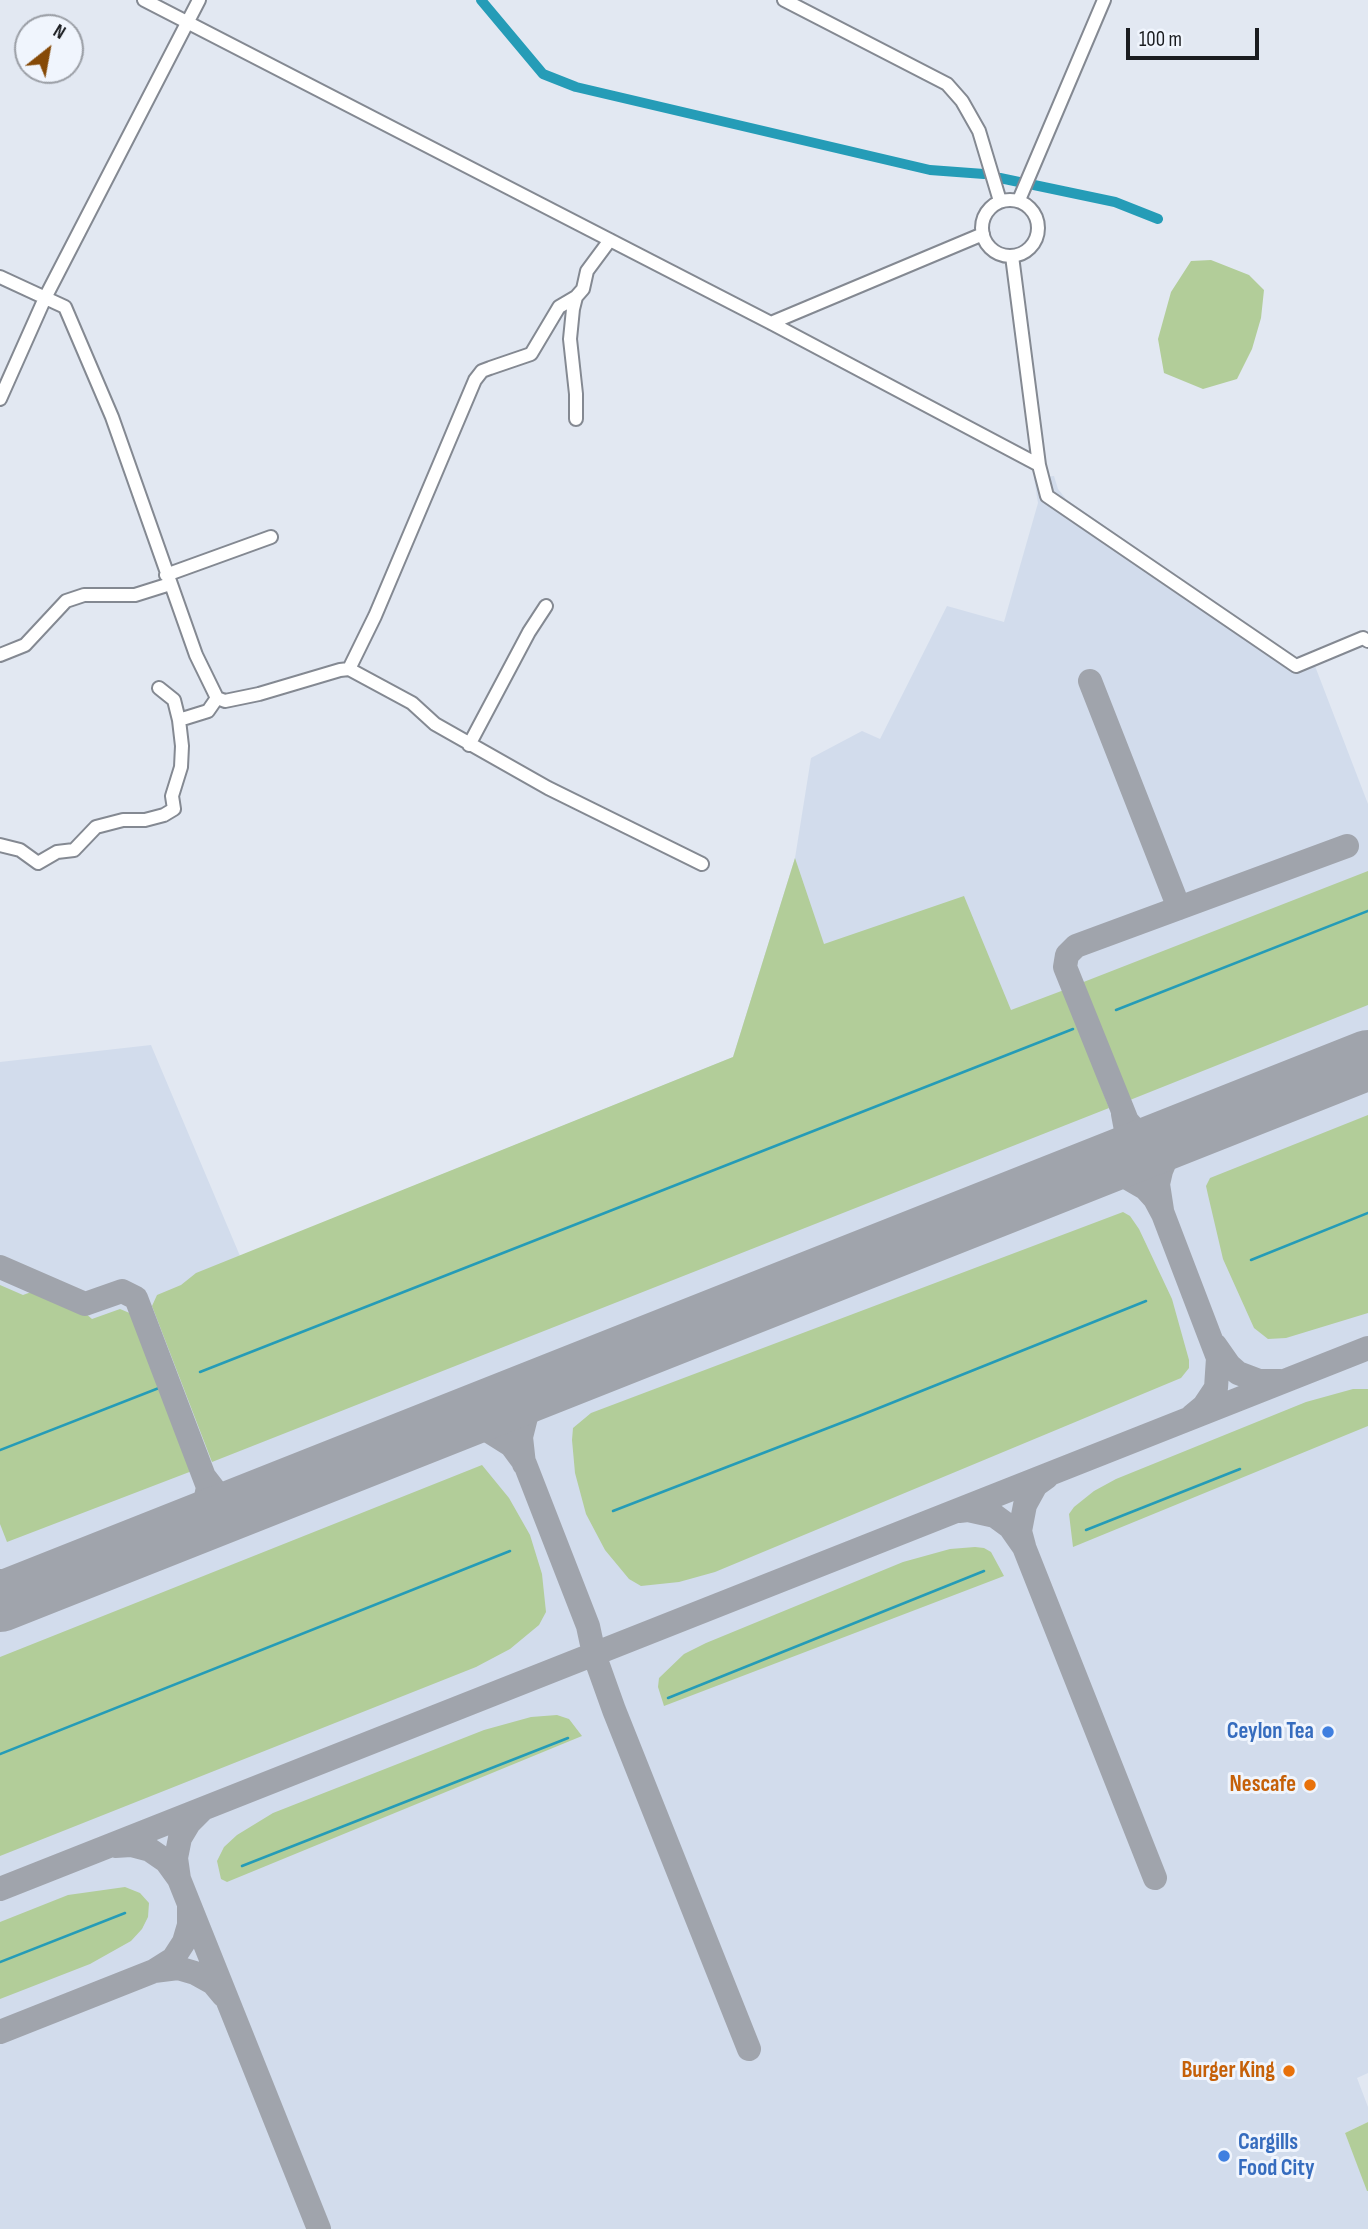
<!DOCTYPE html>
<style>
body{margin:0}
#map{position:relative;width:1368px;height:2229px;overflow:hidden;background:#e2e8f2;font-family:"Sofia Sans Condensed",sans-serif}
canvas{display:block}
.north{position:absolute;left:14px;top:14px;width:70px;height:70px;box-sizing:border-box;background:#f0f5fd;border:2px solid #9a9ea5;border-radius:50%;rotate:31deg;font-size:19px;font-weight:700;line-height:28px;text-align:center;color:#1a1c20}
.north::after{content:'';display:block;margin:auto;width:24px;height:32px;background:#864a07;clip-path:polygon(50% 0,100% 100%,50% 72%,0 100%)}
.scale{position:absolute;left:1126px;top:28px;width:133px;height:32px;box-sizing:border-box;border:4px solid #1a1c20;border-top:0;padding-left:9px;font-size:21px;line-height:24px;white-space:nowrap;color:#1a1c20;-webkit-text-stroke:5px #f0f5fd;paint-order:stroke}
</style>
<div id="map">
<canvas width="1368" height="2229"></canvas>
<div class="north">N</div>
<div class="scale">100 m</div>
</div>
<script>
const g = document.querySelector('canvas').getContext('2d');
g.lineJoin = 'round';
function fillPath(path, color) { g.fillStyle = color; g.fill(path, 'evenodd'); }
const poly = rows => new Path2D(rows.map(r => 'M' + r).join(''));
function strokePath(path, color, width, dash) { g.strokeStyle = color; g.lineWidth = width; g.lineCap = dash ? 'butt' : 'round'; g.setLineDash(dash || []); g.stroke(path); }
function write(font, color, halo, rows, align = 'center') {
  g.font = font + ' "Sofia Sans Condensed",sans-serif'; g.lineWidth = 6; g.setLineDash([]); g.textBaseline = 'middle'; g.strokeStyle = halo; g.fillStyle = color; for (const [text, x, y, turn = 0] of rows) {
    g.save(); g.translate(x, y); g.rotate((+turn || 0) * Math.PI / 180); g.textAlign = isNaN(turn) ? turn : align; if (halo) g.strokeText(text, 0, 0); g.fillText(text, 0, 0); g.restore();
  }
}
const built = poly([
 [1054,476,1058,489,1066,499,1294,658,1310,653,1368,804,1368,2073,1357,2078,1368,2107,1368,2122,1345,2133,1368,2191,1368,2229,0,2229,0,1062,151,1045,240,1256,733,1057,795,858,811,758,862,731,880,739,947,606,1004,622,1038,503,1034,478]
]);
const green = poly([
 [1211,260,1249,275,1264,290,1261,318,1252,349,1237,379,1203,389,1164,373,1158,339,1171,292,1191,261],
 [795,858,824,944,964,896,1011,1010,1064,990,1109,1108,212,1462,152,1306,157,1295,181,1285,196,1273,733,1057],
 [1368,871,1368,1005,1130,1100,1081,983],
 [1368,1115,1368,1313,1286,1338,1268,1339,1254,1328,1223,1259,1208,1195,1206,1186,1210,1178],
 [1123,1212,1130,1216,1139,1229,1172,1299,1189,1360,1189,1368,1181,1378,715,1572,679,1582,641,1586,629,1579,605,1550,586,1514,575,1473,572,1440,573,1428,591,1413],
 [0,1285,23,1295,34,1291,85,1313,92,1319,120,1309,132,1314,192,1471,7,1542,0,1524],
 [1353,1389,1368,1389,1368,1426,1073,1547,1069,1514,1074,1507,1094,1491,1116,1479,1306,1402],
 [482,1465,509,1498,530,1535,542,1574,546,1612,539,1625,510,1649,476,1667,0,1856,0,1657],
 [975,1547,984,1548,991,1552,1004,1576,664,1706,658,1687,659,1678,684,1654,706,1643,903,1562,950,1549],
 [557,1715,569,1719,582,1736,227,1882,221,1879,217,1861,224,1847,237,1835,273,1813,484,1730,531,1717],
 [125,1887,140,1893,149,1903,148,1917,142,1929,131,1941,90,1964,0,1999,0,1922,68,1895],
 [1368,2122,1368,2191,1367,2191,1345,2133]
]);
const stream = poly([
 [1116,1010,1368,911],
 [1251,1260,1368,1213],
 [200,1372,1073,1029],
 [0,1450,164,1386],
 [613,1511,859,1416,1146,1301],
 [1086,1530,1240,1469],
 [668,1698,984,1571],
 [0,1754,510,1551],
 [242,1866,568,1738],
 [0,1962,125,1913]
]);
const canal = poly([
 [481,0,543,74,576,87,930,170,984,174],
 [1000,178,1019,182],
 [1034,185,1115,202,1158,219]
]);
const taxiway = poly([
 [1090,681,1179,908],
 [1174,1137,1158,1139,1148,1138,1137,1132,1127,1121,1065,967,1067,955,1076,946,1347,846],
 [1106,1163,1115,1156,1123,1142,1126,1130,1123,1114],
 [1083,1174,1108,1172,1126,1177,1145,1188,1155,1199,1163,1214,1218,1358,1216,1388,1204,1406,1192,1416],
 [1162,1210,1158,1184,1161,1171,1166,1159,1178,1143,1196,1129],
 [0,1267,85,1304,122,1291,136,1298,208,1487,203,1512,185,1528],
 [1215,1345,1229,1365,1238,1373,1259,1381,1280,1381],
 [440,1427,463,1424,484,1428,511,1445,525,1464,588,1626,594,1654,614,1710,749,2049],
 [524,1464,521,1437,527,1413,542,1391,566,1377],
 [206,1479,216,1492,228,1499,240,1502,256,1500],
 [959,1511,968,1510,995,1516,1010,1527,1024,1547,1155,1878],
 [1024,1546,1020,1531,1025,1505,1036,1485,1047,1477],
 [0,1581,21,1589,39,1586],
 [115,1846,131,1845,150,1850,166,1861,179,1879,319,2229],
 [179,1879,176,1858,180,1838,189,1823,201,1811],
 [0,1889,1368,1348],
 [189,1907,189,1925,184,1942,173,1959,154,1971,178,1968,195,1973,213,1983,223,1995],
 [0,2032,154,1971]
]);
const runway = poly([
 [0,1602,1368,1060]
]);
const minor = poly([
 [144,0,771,323,1039,465],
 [784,0,947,84,962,101,979,131,1000,201],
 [1019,200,1104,0],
 '982 228a28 28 0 1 1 56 0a28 28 0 1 1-56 0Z',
 [1012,256,1039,465,1047,496,1296,666,1363,638,1368,641],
 [0,277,65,307,112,417,196,655,217,698,225,701,259,694,340,670,349,669,412,703,435,724,548,788,702,864],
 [771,323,983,234],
 [0,399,45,298,199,0],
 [576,419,576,394,570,339,573,309,576,297,583,289,587,271,610,240],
 [166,575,271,537],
 [0,655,25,645,66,601,84,595,135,595,170,584],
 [349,669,375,616,475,380,482,371,490,368,531,354,559,307,576,297],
 [179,720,208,711,217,698],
 [469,745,529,632,546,606],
 [0,845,20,850,38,863,57,852,74,850,96,827,123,820,145,820,164,815,174,809,172,796,181,767,182,746,179,720,174,700,159,688]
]);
const markers = [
 [1328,1732,7,"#3f7fe0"],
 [1310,1785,7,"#e8710a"],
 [1289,2071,7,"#e8710a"],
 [1224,2156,7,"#3f7fe0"]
];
const shopNames = [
 ["Ceylon Tea",1314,1732],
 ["Cargills",1238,2143,"left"],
 ["Food City",1238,2169,"left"]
];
const foodNames = [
 ["Nescafe",1296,1785],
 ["Burger King",1275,2071]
];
fillPath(built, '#d2dcec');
fillPath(green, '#b2cd99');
strokePath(stream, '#259cb7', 2.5);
strokePath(canal, '#259cb7', 10);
strokePath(taxiway, '#a0a4ac', 24);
strokePath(runway, '#a0a4ac', 60);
strokePath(minor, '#848992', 16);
strokePath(minor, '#fff', 12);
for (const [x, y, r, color] of markers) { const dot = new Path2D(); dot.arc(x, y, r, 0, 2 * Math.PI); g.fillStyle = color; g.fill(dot); strokePath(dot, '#f0f5fd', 2.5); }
write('bold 23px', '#366cbe', '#f0f5fd', shopNames, 'right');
write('bold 23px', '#c56008', '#f0f5fd', foodNames, 'right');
</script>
